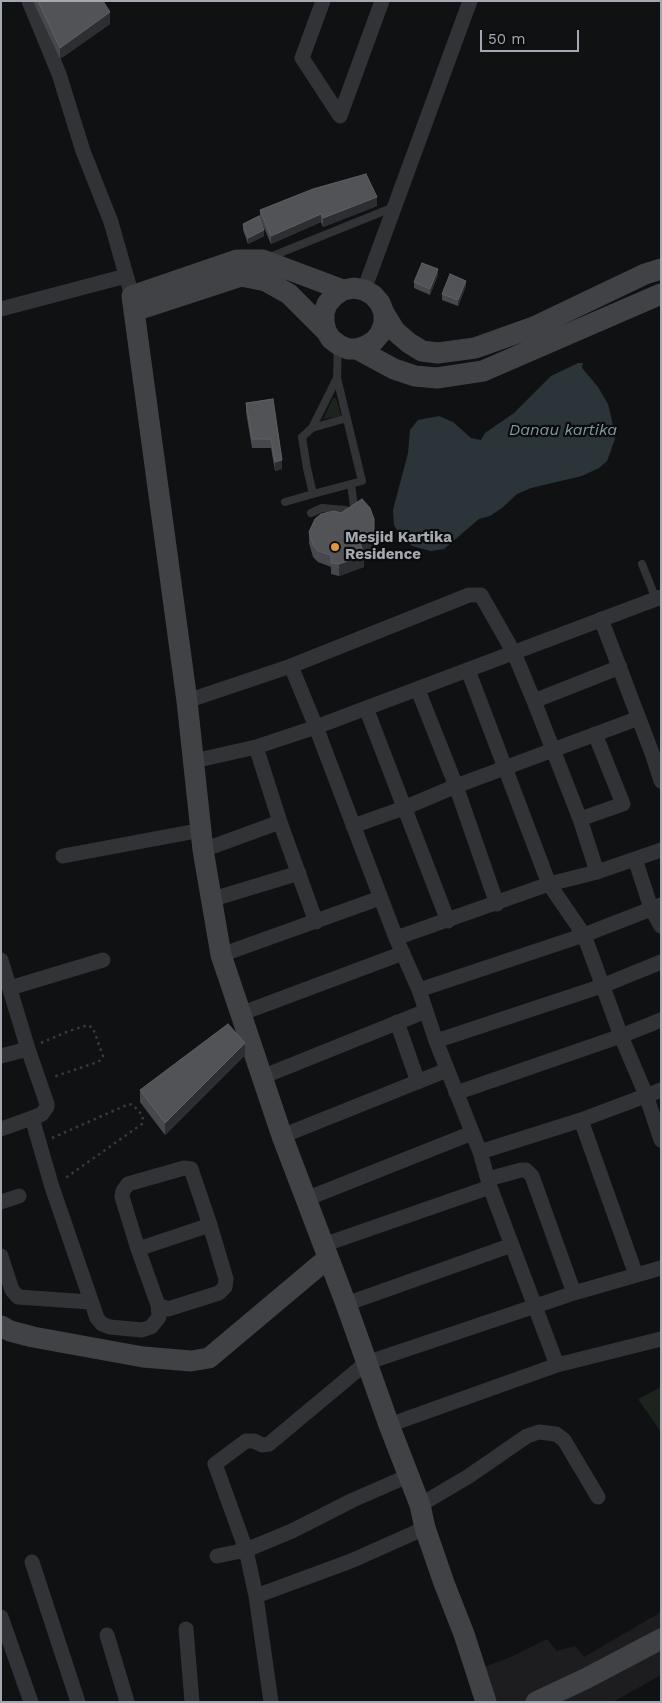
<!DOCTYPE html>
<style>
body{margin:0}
#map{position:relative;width:662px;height:1703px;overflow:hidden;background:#101112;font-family:"Work Sans",sans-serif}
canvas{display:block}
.frame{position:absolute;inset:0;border:2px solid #a3a9b1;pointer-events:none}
.scale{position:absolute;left:480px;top:30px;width:99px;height:22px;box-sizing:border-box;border:2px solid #a3a9b1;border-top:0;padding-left:6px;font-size:15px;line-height:18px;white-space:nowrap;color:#a3a9b1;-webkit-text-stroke:4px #0c0c0d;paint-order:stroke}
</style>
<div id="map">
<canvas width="662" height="1703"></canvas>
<div class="frame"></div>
<div class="scale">50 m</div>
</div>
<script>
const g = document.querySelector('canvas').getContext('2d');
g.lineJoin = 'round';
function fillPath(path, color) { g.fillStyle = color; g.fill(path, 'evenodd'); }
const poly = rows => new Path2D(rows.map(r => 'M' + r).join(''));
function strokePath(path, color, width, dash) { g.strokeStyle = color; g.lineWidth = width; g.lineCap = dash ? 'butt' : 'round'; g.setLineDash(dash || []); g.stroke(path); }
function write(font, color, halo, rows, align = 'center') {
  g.font = font + ' "Work Sans",sans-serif'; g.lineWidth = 4.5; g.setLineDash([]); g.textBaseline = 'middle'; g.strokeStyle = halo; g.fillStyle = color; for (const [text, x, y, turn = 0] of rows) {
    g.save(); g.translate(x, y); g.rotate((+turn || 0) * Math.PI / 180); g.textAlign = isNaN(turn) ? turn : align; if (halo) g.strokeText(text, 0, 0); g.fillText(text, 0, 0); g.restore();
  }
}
const built = poly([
 [661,1612,661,1675,613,1702,490,1702,482,1668,513,1656,547,1639,557,1651,575,1646,584,1657]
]);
const green = poly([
 [333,398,336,398,341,416,323,419],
 [661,1387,661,1432,638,1399]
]);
const water = poly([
 [578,363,583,363,582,368,598,387,608,404,613,425,615,439,610,453,607,461,599,468,582,476,531,488,517,494,502,508,490,516,479,519,444,549,431,551,412,546,399,533,394,525,393,510,408,453,410,430,418,420,439,416,453,422,471,438,481,440,485,433,514,413,551,376]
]);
const path = poly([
 [41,1043,69,1031,88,1025,93,1028,103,1056,101,1060,95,1063,53,1077],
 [52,1138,129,1104,133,1105,143,1116,142,1124,64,1179]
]);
const lane = poly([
 [270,257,394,207],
 [337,378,362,481,313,494,307,468,302,437,312,428,337,378,338,347],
 [312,428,347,418],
 [351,484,355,514],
 [285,502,313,494],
 [311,513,322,508,346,510,354,514],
 [642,564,656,599]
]);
const street = poly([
 [29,1,59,74,83,151,111,222,132,296],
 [323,1,302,58,340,116,382,1],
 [364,290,470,1],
 [1,309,126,276],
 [601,619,652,753,661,781],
 [291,666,316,727,396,938,419,990,436,1041,480,1152,490,1187,557,1365],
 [468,670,549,884,584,935,621,1036,646,1095,661,1140],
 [418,690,456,786,497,904],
 [187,701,291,666,469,595,481,595,514,653,534,701,580,819,597,872],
 [534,701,620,667],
 [366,708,448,921],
 [256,747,280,822,316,922],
 [194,761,256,747,316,727,661,597],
 [580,819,623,804,595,734],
 [353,826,404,808,456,786,639,718],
 [203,850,280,822],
 [63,856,202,830],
 [635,859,651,908,661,926],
 [210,900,299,873],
 [396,938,549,884,597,872,661,850],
 [221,955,380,898],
 [1,960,28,1049,47,1104,47,1107,42,1114,32,1118,52,1187,97,1318,102,1324,110,1327,142,1330,151,1327,159,1317,158,1305,168,1309,219,1293,225,1287,226,1279,210,1225],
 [10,988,103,960],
 [419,990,584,935,661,905],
 [240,1014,403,953],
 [397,1022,418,1082],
 [436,1041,602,986,661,962],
 [1,1056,28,1049],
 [272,1073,426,1011],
 [456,1093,621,1036,661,1020],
 [581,1120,636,1275],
 [1,1129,32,1118],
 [282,1136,447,1070],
 [480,1152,581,1120,661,1090],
 [488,1179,521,1170,526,1170,532,1176,574,1293],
 [306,1199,472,1133],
 [1,1202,19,1196],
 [323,1245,490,1187],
 [138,1249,210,1225,191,1169,184,1168,128,1184,123,1191,122,1197,138,1249,158,1305],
 [1,1256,12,1290,18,1297,90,1302],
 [346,1304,512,1245],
 [389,1425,557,1365,661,1339],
 [420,1505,469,1476,527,1436,539,1432,556,1434,564,1440,598,1497],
 [217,1556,246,1550,292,1531,353,1500,408,1476],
 [32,1562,78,1702],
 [256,1596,351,1561,425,1528],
 [1,1617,31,1702],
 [186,1629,192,1702],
 [107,1635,127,1702],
 [271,1702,256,1596,246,1550,215,1464,246,1441,254,1441,262,1445,269,1444,366,1363,574,1293,661,1268]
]);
const secondary = poly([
 [343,290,263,260,237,260,132,296,187,701,203,850,221,955,282,1136,346,1304,389,1425,420,1505,425,1528,444,1583,464,1634,486,1702],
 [134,311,241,276,266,281,289,294,326,331],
 [384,313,395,331,409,343,422,351,438,353,475,348,534,327,645,274,661,269],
 [357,349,366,346,374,341,380,334,384,324,384,313,380,303,373,295,364,290,354,288,343,290,334,296,327,304,324,313,324,322,326,331,331,339,339,345,348,349,357,349,394,369,415,376,437,378,483,371,661,294],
 [1,1326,10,1331,33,1337,143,1357,191,1361,209,1358,328,1258],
 [536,1702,587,1678,661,1639]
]);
const wall = poly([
 [33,1,103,1,110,24,60,59],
 [377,206,323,227,321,222,271,244,260,218,260,210],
 [243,224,264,236,248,244,243,230],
 [438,275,430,295,414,288,414,282],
 [466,286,458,306,442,300,442,294],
 [273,399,282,469,275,471,271,448,252,448,246,412,246,403],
 [309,532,374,548,363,552,364,567,339,576,331,574,331,567,318,562,313,557,309,543],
 [245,1055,165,1135,140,1102,140,1090]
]);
const shadedWall = poly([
 [110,12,110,24,60,59,60,48],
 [377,197,377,206,323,227,323,218],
 [321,214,321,222,271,244,271,236],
 [264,230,264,236,248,244,248,238],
 [438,269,438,275,430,295,430,289],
 [466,281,466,286,458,306,458,300],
 [282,460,282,469,275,471,275,462],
 [374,537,374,548,360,553,360,542],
 [364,555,364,567,339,576,339,564],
 [245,1043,245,1055,165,1135,165,1123]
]);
const building = poly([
 [38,1,103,1,110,12,60,48,38,1],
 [366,174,377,197,323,218,321,214,271,236,260,210,313,189,366,174],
 [259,216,264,230,248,238,243,224,259,216],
 [422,263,438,269,430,289,414,282,422,263],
 [450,274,466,281,458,300,442,294,450,274],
 [273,399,282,460,275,462,271,439,252,439,246,403,273,399],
 [362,499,370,508,374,519,374,537,360,542,364,555,339,564,331,563,331,555,318,551,313,545,309,532,315,519,321,514,334,511,341,513,362,499],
 [228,1024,245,1043,165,1123,140,1090,228,1024]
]);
const markers = [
 [335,547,5,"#de973c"]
];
const poiNames = [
 ["Mesjid Kartika",345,538],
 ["Residence",345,555]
];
const waterNames = [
 ["Danau kartika",563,430]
];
fillPath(built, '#1d1d1f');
fillPath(green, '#1d241d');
fillPath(water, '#2b3439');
strokePath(path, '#383a3d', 2.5, [2.5, 4]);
strokePath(lane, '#323336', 8);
strokePath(street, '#323336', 15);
strokePath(secondary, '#404246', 21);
fillPath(wall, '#47484d');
fillPath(shadedWall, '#2d2e31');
fillPath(building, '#515357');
strokePath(building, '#5e6065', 1);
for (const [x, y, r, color] of markers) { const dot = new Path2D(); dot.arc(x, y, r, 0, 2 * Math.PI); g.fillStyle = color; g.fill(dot); strokePath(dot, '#0c0c0d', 2); }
write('bold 15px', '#a3a9b1', '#0c0c0d', poiNames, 'left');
write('italic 16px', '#7d99a9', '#0c0c0d', waterNames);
</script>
